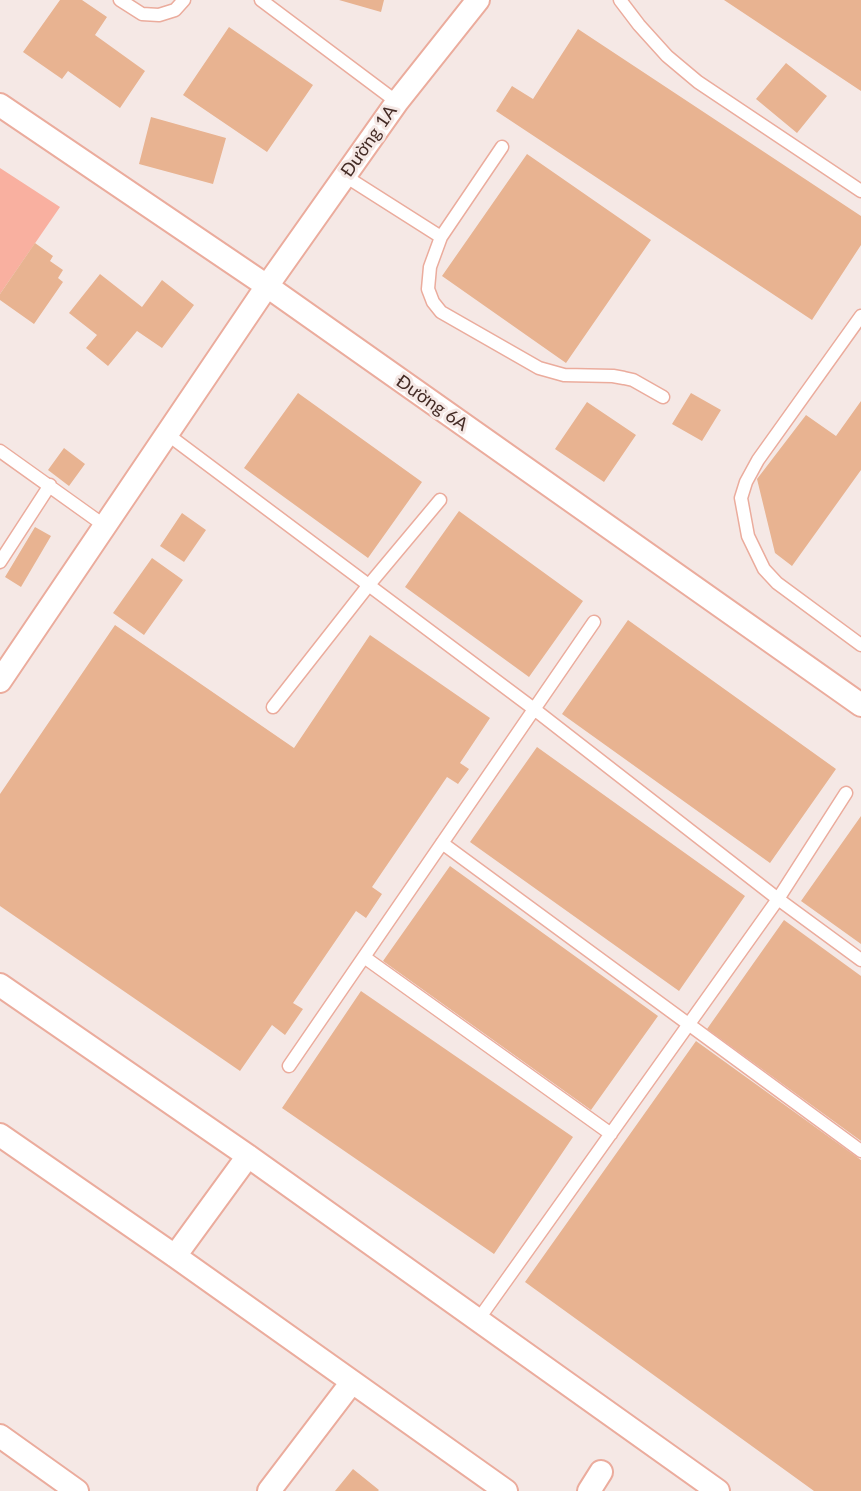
<!DOCTYPE html>
<meta charset="utf-8">
<style>
body{margin:0}
canvas{display:block;background:#f5e8e5}
</style>
<canvas width="861" height="1491"></canvas>
<script>
const g = document.querySelector('canvas').getContext('2d');
g.lineJoin = 'round';
function fillPath(path, color) { g.fillStyle = color; g.fill(path, 'evenodd'); }
const poly = rows => new Path2D(rows.map(r => 'M' + r).join(''));
function strokePath(path, color, width, dash) { g.strokeStyle = color; g.lineWidth = width; g.lineCap = dash ? 'butt' : 'round'; g.setLineDash(dash || []); g.stroke(path); }
function write(font, color, halo, rows, align = 'center') {
  g.font = font + ' Lato,sans-serif'; g.lineWidth = 6; g.setLineDash([]); g.textBaseline = 'middle'; g.strokeStyle = halo; g.fillStyle = color; for (const [text, x, y, turn = 0] of rows) {
    g.save(); g.translate(x, y); g.rotate((+turn || 0) * Math.PI / 180); g.textAlign = isNaN(turn) ? turn : align; if (halo) g.strokeText(text, 0, 0); g.fillText(text, 0, 0); g.restore();
  }
}
const green = poly([
 [0,168,60,207,0,294]
]);
const building = poly([
 [60,0,82,0,107,17,95,35,145,71,120,108,68,71,62,79,23,52],
 [339,0,384,0,381,12],
 [724,0,861,0,861,91],
 [229,27,313,85,267,152,183,95],
 [578,29,861,216,861,245,812,320,496,111,512,86,533,99],
 [786,63,827,96,797,133,756,99],
 [151,117,226,138,213,184,139,164],
 [527,154,651,240,566,363,442,276],
 [35,243,53,256,50,261,63,270,58,278,63,282,34,324,0,300,0,294],
 [100,274,142,307,162,280,194,305,162,348,137,331,108,366,86,348,97,335,69,313],
 [298,393,422,482,368,558,244,468],
 [691,393,721,410,702,441,672,424],
 [861,401,861,470,792,566,775,553,757,479,806,415,836,436],
 [587,402,636,435,604,482,555,449],
 [64,448,85,464,69,486,48,470],
 [459,511,583,601,529,677,405,587],
 [182,513,206,530,184,562,160,546],
 [35,527,51,536,21,587,5,577],
 [152,558,183,580,144,635,113,613],
 [628,620,836,769,770,863,562,714],
 [115,625,294,748,370,635,490,718,460,763,469,769,458,784,447,777,372,887,382,894,366,918,356,911,293,1003,303,1009,285,1035,272,1025,240,1071,0,906,0,794],
 [537,747,745,896,679,991,470,842],
 [861,816,861,944,801,901],
 [450,866,658,1016,591,1110,383,961],
 [784,920,861,976,861,1141,707,1029],
 [361,991,573,1137,494,1254,282,1108],
 [696,1041,861,1160,861,1491,814,1491,525,1282],
 [353,1469,379,1490,378,1491,335,1491]
]);
const service = poly([
 [120,0,142,14,159,15,175,10,184,0],
 [261,0,397,102],
 [620,0,639,25,667,56,698,82,861,191],
 [345,176,441,237,502,147],
 [441,237,430,267,428,289,433,302,441,312,539,368,564,375,613,376,624,378,633,380,663,397],
 [861,316,758,460,746,482,741,498,748,536,764,569,777,583,861,645],
 [167,434,534,709,778,899,861,960],
 [0,451,105,526],
 [0,562,50,485],
 [273,707,368,586,440,500],
 [442,843,861,1151],
 [364,957,611,1134],
 [289,1066,594,622],
 [478,1320,778,899,846,793]
]);
const minor = poly([
 [0,105,267,286,861,705],
 [0,681,267,286,397,102,478,0],
 [0,985,248,1156,718,1491],
 [0,1135,175,1256,506,1491],
 [175,1256,248,1156],
 [0,1436,77,1491],
 [269,1491,352,1382],
 [589,1491,601,1472]
]);
const streetNames = [
 ["Đường 1A",369,141,-55],
 ["Đường 6A",432,403,35]
];
fillPath(green, '#f9b0a0');
fillPath(building, '#e8b391');
strokePath(service, '#ebac9d', 15);
strokePath(minor, '#ebac9d', 26);
strokePath(service, '#fff', 12);
strokePath(minor, '#fff', 22);
write('18px', '#442b25', '#f5e8e5', streetNames);
</script>
